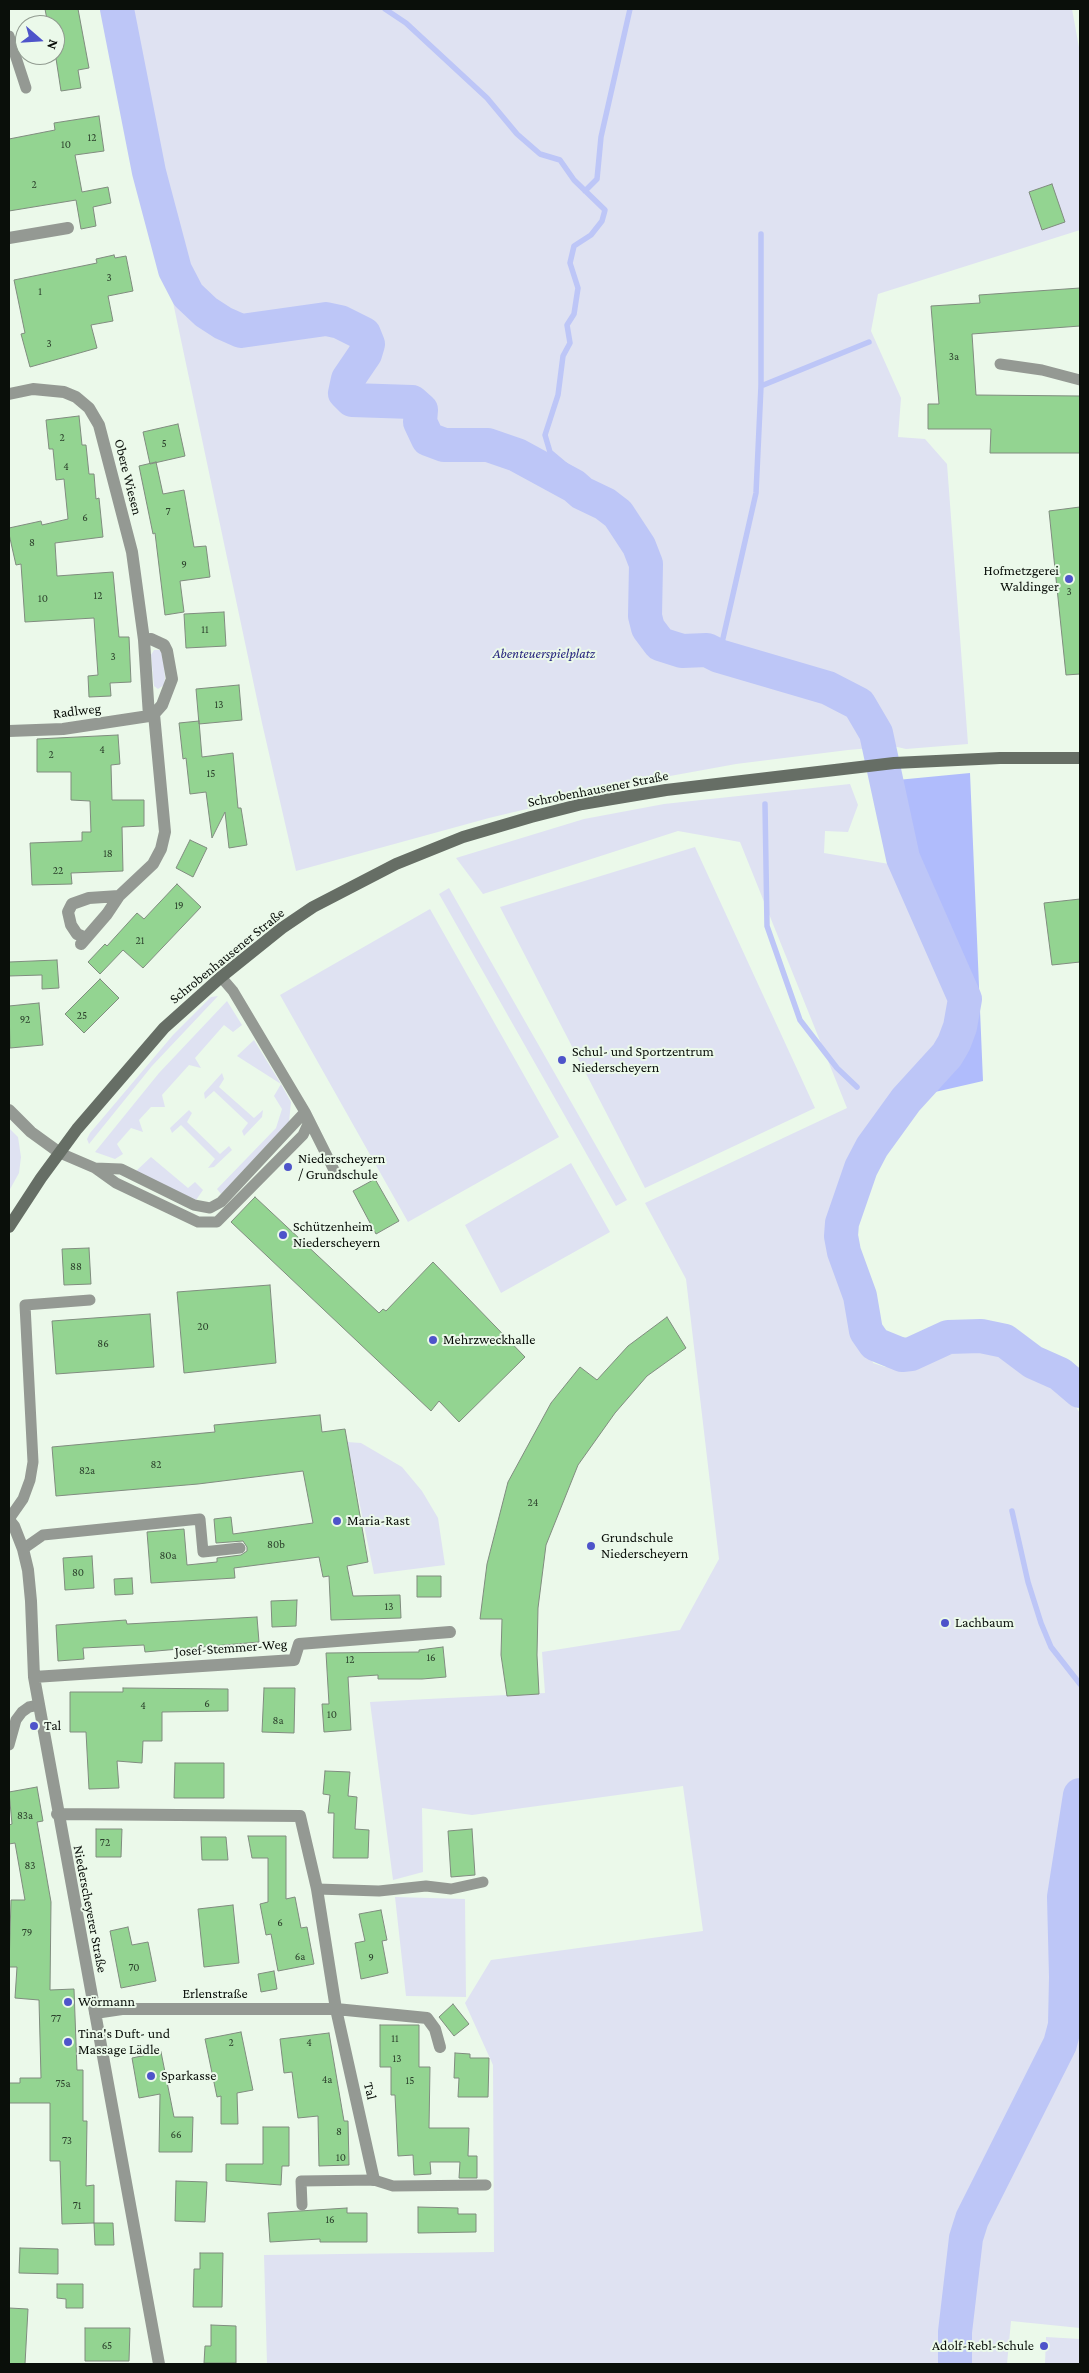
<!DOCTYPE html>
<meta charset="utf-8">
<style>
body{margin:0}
#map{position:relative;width:1089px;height:2373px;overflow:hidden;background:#ebf9ea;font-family:"Crimson Pro",serif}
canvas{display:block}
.frame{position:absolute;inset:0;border:10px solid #0a0f0a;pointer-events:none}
.north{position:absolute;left:15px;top:15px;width:50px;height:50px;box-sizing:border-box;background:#ebf9ea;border:1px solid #919b90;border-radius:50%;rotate:109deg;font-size:14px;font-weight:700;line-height:20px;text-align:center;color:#0a0f0a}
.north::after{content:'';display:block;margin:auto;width:18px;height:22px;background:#4e54ca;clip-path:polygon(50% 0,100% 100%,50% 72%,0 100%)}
</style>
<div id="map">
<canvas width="1089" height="2373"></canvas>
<div class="frame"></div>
<div class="north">N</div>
</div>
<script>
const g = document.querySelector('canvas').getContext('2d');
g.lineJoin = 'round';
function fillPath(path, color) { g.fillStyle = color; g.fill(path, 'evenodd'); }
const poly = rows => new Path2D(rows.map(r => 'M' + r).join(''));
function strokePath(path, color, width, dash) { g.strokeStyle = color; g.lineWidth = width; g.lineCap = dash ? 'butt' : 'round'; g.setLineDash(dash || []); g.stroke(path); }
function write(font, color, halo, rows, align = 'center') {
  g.font = font + ' "Crimson Pro",serif'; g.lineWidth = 4; g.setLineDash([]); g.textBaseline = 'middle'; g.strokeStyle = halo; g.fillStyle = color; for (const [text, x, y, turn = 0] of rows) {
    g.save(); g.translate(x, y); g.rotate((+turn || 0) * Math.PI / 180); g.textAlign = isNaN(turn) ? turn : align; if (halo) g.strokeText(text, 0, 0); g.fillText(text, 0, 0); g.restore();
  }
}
const green = poly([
 [111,9,1072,9,1080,53,1080,230,878,294,871,331,901,398,898,437,925,439,947,464,968,744,906,749,893,746,848,750,736,764,648,780,489,818,296,871,262,723],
 [154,650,160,650,163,655,165,678,164,685,158,689,154,686,151,655],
 [850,784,858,805,848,832,825,831,824,853,901,866,960,994,960,1008,958,1025,950,1046,872,1134,846,1180,835,1207,831,1227,853,1225,844,1252,851,1276,856,1322,859,1332,867,1342,873,1363,885,1367,916,1362,950,1353,992,1353,1003,1356,1030,1377,1062,1388,1080,1413,1080,2328,1011,2321,1007,2364,267,2364,264,2255,494,2252,493,2065,465,2003,491,1960,703,1931,683,1786,472,1815,422,1808,423,1872,393,1880,370,1702,545,1693,542,1652,680,1630,719,1559,686,1279,645,1203,847,1108,740,842,678,831,483,894,456,858,584,819,664,804],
 [695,847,815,1108,645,1188,500,907],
 [449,888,627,1200,616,1206,439,894],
 [430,909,559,1137,408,1222,280,995],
 [218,996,152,1066,89,1144,87,1139,90,1133,173,1035,211,997],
 [227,1001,242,1025,233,1032,224,1025,195,1058,201,1068,189,1065,162,1095,165,1107,151,1107,139,1120,143,1132,131,1128,117,1144,123,1154,115,1159,95,1152,159,1073],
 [254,1040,281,1084,291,1102,289,1122,221,1194,217,1189,276,1128,282,1109,274,1096,281,1084,237,1056],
 [222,1073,224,1079,219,1087,254,1118,263,1110,262,1117,244,1136,242,1131,248,1123,214,1091,205,1099,204,1093],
 [189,1110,192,1113,187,1122,220,1154,229,1146,232,1150,214,1167,208,1168,215,1159,181,1125,172,1133,170,1128],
 [9,1128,18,1137,21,1157,19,1173,9,1191],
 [151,1157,188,1188,195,1182,203,1190,196,1200,135,1172],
 [571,1163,610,1232,501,1293,465,1225],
 [347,1442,361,1443,402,1467,422,1491,438,1518,445,1565,374,1574],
 [395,1897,465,1899,466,1997,406,1996],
 [1046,2337,1080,2339,1080,2364,1045,2364]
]);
const forest = poly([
 [970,773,983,1081,935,1092,909,1119,908,1114,949,1063,959,1048,965,1030,968,1008,966,990,959,967,925,897,897,780]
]);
const stream = poly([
 [385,9,406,23,487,98,517,134,540,154,560,160,574,180,605,210,602,221,591,235,574,246,570,263,578,288,574,314,567,325,570,343,563,356,558,395,545,435,550,452,569,468,574,486],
 [585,191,597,179,601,137,630,9],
 [761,386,869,342],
 [719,656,756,493,761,386,761,234],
 [765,804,767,926,800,1020,837,1068,857,1087],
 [1012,1511,1028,1582,1041,1623,1051,1647,1080,1684]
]);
const river = poly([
 [117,9,149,172,175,270,188,295,206,312,223,323,241,331,326,319,340,322,364,334,368,344,365,354,348,379,345,393,352,400,412,402,421,410,420,422,428,439,444,445,488,445,517,455,574,486,582,493,605,504,618,514,639,546,646,564,645,616,648,628,660,644,682,651,707,650,719,656,828,688,859,704,876,733,903,858,965,999,960,1027,954,1043,947,1055,906,1100,872,1147,861,1168,842,1223,841,1236,844,1252,860,1296,866,1331,875,1344,902,1355,911,1354,948,1337,981,1336,1005,1341,1033,1362,1060,1374,1080,1391],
 [955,2364,955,2332,966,2238,972,2219,1060,2044,1065,2025,1066,1977,1064,1897,1080,1795]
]);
const building = poly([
 [45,9,78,9,89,68,78,70,81,88,61,91,55,52,55,25,48,25,45,9],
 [99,116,104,151,75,155,82,192,108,187,111,203,93,207,96,226,81,229,76,200,9,211,9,139,55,130,54,123,99,116],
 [1052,184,1065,222,1042,230,1029,192,1052,184],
 [114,255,115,258,126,256,133,291,108,296,113,321,91,325,97,348,30,367,21,334,25,333,14,280,97,263,96,259,114,255],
 [1080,288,1080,326,972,334,976,395,1080,396,1080,453,990,453,991,429,928,429,928,404,939,404,931,306,980,303,979,295,1080,288],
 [79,416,82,445,86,445,89,474,94,474,96,499,99,498,103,537,55,543,57,576,113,572,119,637,129,637,131,682,110,683,111,696,89,697,88,676,98,675,94,618,25,622,21,564,16,565,9,534,9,528,41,521,42,525,68,519,64,479,56,480,53,449,49,449,46,420,79,416],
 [178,424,185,456,150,464,143,432,178,424],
 [156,462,163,494,184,490,194,547,206,546,210,577,180,581,184,612,165,615,155,533,153,534,139,466,156,462],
 [1080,507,1080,674,1066,675,1049,511,1080,507],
 [224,612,226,646,186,648,184,614,224,612],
 [239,685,242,720,199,724,196,689,239,685],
 [199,721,202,757,233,753,238,808,241,808,247,845,229,848,225,812,212,838,206,792,190,794,186,758,183,759,179,723,199,721],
 [118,735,120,764,111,765,112,800,144,800,144,826,122,827,123,871,71,873,72,884,32,885,30,843,82,841,82,832,91,832,90,801,71,800,71,772,37,772,37,739,118,735],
 [190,840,207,848,193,877,176,868,190,840],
 [177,884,201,907,143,968,123,950,100,974,88,962,105,944,107,946,137,913,144,919,177,884],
 [1080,899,1080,962,1052,965,1044,903,1080,899],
 [57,960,59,988,42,989,42,975,9,976,9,962,57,960],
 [100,979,119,998,84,1033,65,1014,100,979],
 [39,1003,43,1045,10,1048,9,1006,39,1003],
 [375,1179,399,1221,376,1234,353,1191,375,1179],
 [255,1197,379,1313,383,1309,386,1311,433,1262,525,1357,459,1422,439,1401,431,1411,231,1222,255,1197],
 [89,1248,91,1284,64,1285,62,1249,89,1248],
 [270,1285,276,1363,184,1373,177,1292,270,1285],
 [150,1314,154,1367,56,1374,52,1321,150,1314],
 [667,1317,686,1348,647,1376,615,1413,578,1465,546,1545,538,1608,537,1655,539,1694,507,1696,501,1655,502,1619,480,1619,487,1564,508,1482,551,1403,580,1367,597,1380,628,1346,667,1317],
 [320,1415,322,1432,345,1429,368,1562,347,1566,353,1596,400,1595,401,1618,331,1620,329,1576,323,1577,319,1557,234,1568,235,1578,151,1583,147,1532,184,1529,187,1565,217,1562,217,1558,241,1555,247,1551,247,1547,243,1541,216,1543,214,1519,231,1517,233,1534,313,1523,303,1471,198,1484,56,1496,52,1447,215,1432,214,1425,320,1415],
 [92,1556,94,1588,65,1590,63,1558,92,1556],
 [417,1576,441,1576,441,1597,417,1597,417,1576],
 [132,1578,133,1594,115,1595,114,1579,132,1578],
 [297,1600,296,1626,272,1627,271,1601,297,1600],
 [257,1617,259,1642,145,1652,144,1645,83,1648,84,1659,58,1661,56,1625,126,1620,127,1624,257,1617],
 [443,1647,446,1677,422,1679,378,1679,378,1675,348,1677,351,1730,324,1732,322,1704,329,1704,326,1653,419,1652,419,1650,443,1647],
 [123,1688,228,1689,228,1711,162,1712,162,1741,143,1741,142,1763,117,1761,119,1788,89,1789,86,1732,70,1732,70,1692,123,1692,123,1688],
 [264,1688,295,1688,294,1733,262,1732,264,1688],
 [175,1763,224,1763,224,1798,174,1798,175,1763],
 [325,1771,350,1772,348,1796,357,1797,355,1829,369,1830,368,1858,333,1858,334,1813,328,1813,330,1795,323,1794,325,1771],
 [37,1787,43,1821,37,1822,51,1902,50,1990,74,1989,77,2070,83,2070,83,2121,87,2121,86,2186,94,2185,94,2223,62,2224,60,2161,50,2161,50,2103,9,2103,9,2083,20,2083,20,2078,41,2078,39,2000,15,1998,17,1967,9,1967,11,1900,25,1900,15,1843,9,1844,9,1825,12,1824,9,1792,37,1787],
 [96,1829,122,1829,121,1857,96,1857,96,1829],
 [472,1829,475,1875,451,1877,448,1831,472,1829],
 [248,1836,286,1836,286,1899,295,1897,301,1928,307,1927,314,1964,278,1971,271,1934,266,1935,260,1904,268,1902,268,1858,252,1858,248,1836],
 [201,1837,226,1837,228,1860,202,1860,201,1837],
 [233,1905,239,1963,204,1967,198,1909,233,1905],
 [381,1910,387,1940,382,1941,388,1973,361,1979,355,1943,365,1941,359,1914,381,1910],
 [128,1927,132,1945,148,1942,156,1981,121,1988,110,1931,128,1927],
 [274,1971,277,1989,261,1992,258,1974,274,1971],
 [453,2004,469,2024,454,2036,439,2017,453,2004],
 [380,2025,419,2025,419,2067,430,2067,429,2128,469,2128,468,2156,477,2156,477,2178,459,2178,460,2162,430,2162,431,2174,414,2175,413,2155,398,2156,395,2095,391,2095,391,2067,380,2067,380,2025],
 [241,2032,253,2090,237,2093,238,2124,221,2124,221,2096,217,2097,205,2039,241,2032],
 [329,2033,344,2121,348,2121,349,2165,319,2166,318,2116,298,2118,292,2072,284,2073,280,2039,329,2033],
 [161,2052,174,2117,193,2117,192,2152,159,2152,160,2094,139,2098,132,2058,161,2052],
 [455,2053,470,2054,470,2058,489,2058,488,2097,458,2097,459,2078,454,2078,455,2053],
 [263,2127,289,2127,289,2166,282,2166,281,2185,226,2181,226,2164,263,2164,263,2127],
 [176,2181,207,2182,205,2222,175,2221,176,2181],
 [418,2207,458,2208,458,2214,476,2214,476,2232,418,2233,418,2207],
 [347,2208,347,2213,367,2213,367,2242,320,2242,320,2239,270,2242,268,2213,347,2208],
 [94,2223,113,2223,114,2245,95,2245,94,2223],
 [20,2248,58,2249,58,2274,19,2273,20,2248],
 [200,2253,223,2253,222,2307,193,2307,194,2269,200,2269,200,2253],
 [57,2284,83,2284,83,2308,66,2308,66,2299,57,2298,57,2284],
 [9,2308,28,2309,25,2364,9,2364,9,2308],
 [211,2325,236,2326,236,2363,204,2363,205,2346,211,2346,211,2325],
 [85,2328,130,2328,129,2361,85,2361,85,2328]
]);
const lane = poly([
 [9,36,26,88],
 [1000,364,1042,370,1080,380],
 [221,977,233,991,305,1112,335,1172],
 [60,1153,95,1168,121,1169,194,1205,210,1208,221,1202,305,1112],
 [95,1168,116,1183,198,1222,217,1222,303,1135,308,1124,305,1112],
 [9,1519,23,1499,30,1480,33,1462,25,1305,90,1300],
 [23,1549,43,1535,200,1519,203,1552,240,1548],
 [9,1745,16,1720,22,1712,29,1707,39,1705],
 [317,1889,379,1891,426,1886,451,1889,483,1882],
 [302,2205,301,2181,374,2180,393,2186,486,2185]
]);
const street = poly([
 [9,238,68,228],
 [9,394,33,389,64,392,76,397,89,408,99,425,132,552,144,640],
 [151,639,164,645,167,651,172,679,162,705,154,714,149,716,144,640,151,639],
 [9,731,63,729,149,716],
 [86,938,77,934,71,925,68,912,72,904,89,898,119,896],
 [81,944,107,914,119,896,153,864,161,849,165,832,154,714],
 [9,1110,31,1132,60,1153],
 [9,1520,14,1526,23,1549,28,1570,31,1601,34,1677,159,2364],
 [34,1677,294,1660,299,1644,450,1632],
 [57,1814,300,1816,317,1889,336,2009,427,2018,435,2029,440,2047],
 [95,2013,122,2009,336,2009,374,2180]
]);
const secondary = poly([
 [9,1227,41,1178,77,1129,164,1028,221,977,282,928,313,907,396,864,463,837,531,817,582,804,666,790,894,763,1000,758,1080,758]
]);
const markers = [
 [1069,579,5,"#4e54ca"],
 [562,1060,5,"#4e54ca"],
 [288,1167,5,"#4e54ca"],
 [283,1235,5,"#4e54ca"],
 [433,1340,5,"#4e54ca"],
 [337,1521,5,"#4e54ca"],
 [591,1546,5,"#4e54ca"],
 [945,1623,5,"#4e54ca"],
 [34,1726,5,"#4e54ca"],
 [68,2002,5,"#4e54ca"],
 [68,2042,5,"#4e54ca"],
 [151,2076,5,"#4e54ca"],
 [1044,2346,5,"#4e54ca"]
];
const numberNames = [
 ["12",92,138],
 ["10",66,145],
 ["2",34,185],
 ["3",109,278],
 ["1",40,292],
 ["3",49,344],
 ["3a",954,357],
 ["2",62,438],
 ["5",164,444],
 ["4",66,467],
 ["7",168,512],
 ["6",85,518],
 ["8",32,543],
 ["9",184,565],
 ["3",1069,592],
 ["12",98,596],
 ["10",43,599],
 ["11",205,630],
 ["3",113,657],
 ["13",219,705],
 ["4",102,750],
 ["2",51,755],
 ["15",211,774],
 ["18",108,854],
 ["22",58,871],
 ["19",179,906],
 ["21",140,941],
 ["25",82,1016],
 ["92",25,1020],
 ["88",76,1267],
 ["20",203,1327],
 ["86",103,1344],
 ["82",156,1465],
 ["82a",87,1471],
 ["24",533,1503],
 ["80b",276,1545],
 ["80a",168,1556],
 ["80",78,1573],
 ["13",389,1607],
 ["16",431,1658],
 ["12",350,1660],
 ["6",207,1704],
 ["4",143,1706],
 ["10",332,1715],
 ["8a",278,1721],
 ["83a",25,1816],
 ["72",105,1843],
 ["83",30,1866],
 ["6",280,1923],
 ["79",27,1933],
 ["6a",300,1957],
 ["9",371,1958],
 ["70",134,1968],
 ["77",56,2019],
 ["11",395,2039],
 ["2",231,2043],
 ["4",309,2043],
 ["13",397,2059],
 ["4a",327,2080],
 ["15",410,2081],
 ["75a",63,2084],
 ["8",339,2132],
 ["66",176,2135],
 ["73",67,2141],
 ["10",341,2158],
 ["71",77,2206],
 ["16",330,2220],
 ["65",107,2346]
];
const streetNames = [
 ["Obere Wiesen",128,477,76],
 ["Radlweg",77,711,-7],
 ["Schrobenhausener Straße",598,789,-11],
 ["Schrobenhausener Straße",227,956,-39],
 ["Josef-Stemmer-Weg",231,1648,-4],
 ["Niederscheyerer Straße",90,1909,79],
 ["Erlenstraße",215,1994],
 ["Tal",370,2091,77]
];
const poiNames = [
 ["Hofmetzgerei",1059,571,"right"],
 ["Waldinger",1059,587,"right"],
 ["Schul- und Sportzentrum",572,1052],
 ["Niederscheyern",572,1068],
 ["Niederscheyern",298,1159],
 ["/ Grundschule",298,1175],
 ["Schützenheim",293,1227],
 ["Niederscheyern",293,1243],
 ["Mehrzweckhalle",443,1340],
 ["Maria-Rast",347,1521],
 ["Grundschule",601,1538],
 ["Niederscheyern",601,1554],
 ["Lachbaum",955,1623],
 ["Tal",44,1726],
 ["Wörmann",78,2002],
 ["Tina's Duft- und",78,2034],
 ["Massage Lädle",78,2050],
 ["Sparkasse",161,2076],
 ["Adolf-Rebl-Schule",1034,2346,"right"]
];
const parkNames = [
 ["Abenteuerspielplatz",544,654]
];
fillPath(green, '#dfe2f2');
fillPath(forest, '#b0bcfc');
strokePath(stream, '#bdc6f7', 5.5);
strokePath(river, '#bdc6f7', 34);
fillPath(building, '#93d491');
strokePath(building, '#808c7f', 1);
strokePath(lane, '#949993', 11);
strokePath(street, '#949993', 12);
strokePath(secondary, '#666e65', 12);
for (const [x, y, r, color] of markers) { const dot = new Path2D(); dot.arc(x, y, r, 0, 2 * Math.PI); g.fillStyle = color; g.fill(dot); strokePath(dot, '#ebf9ea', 2); }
write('11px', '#2c402c', null, numberNames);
write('14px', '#0a0f0a', '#ebf9ea', streetNames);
write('14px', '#0a0f0a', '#ebf9ea', poiNames, 'left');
write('italic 14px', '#27267e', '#ebf9ea', parkNames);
</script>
